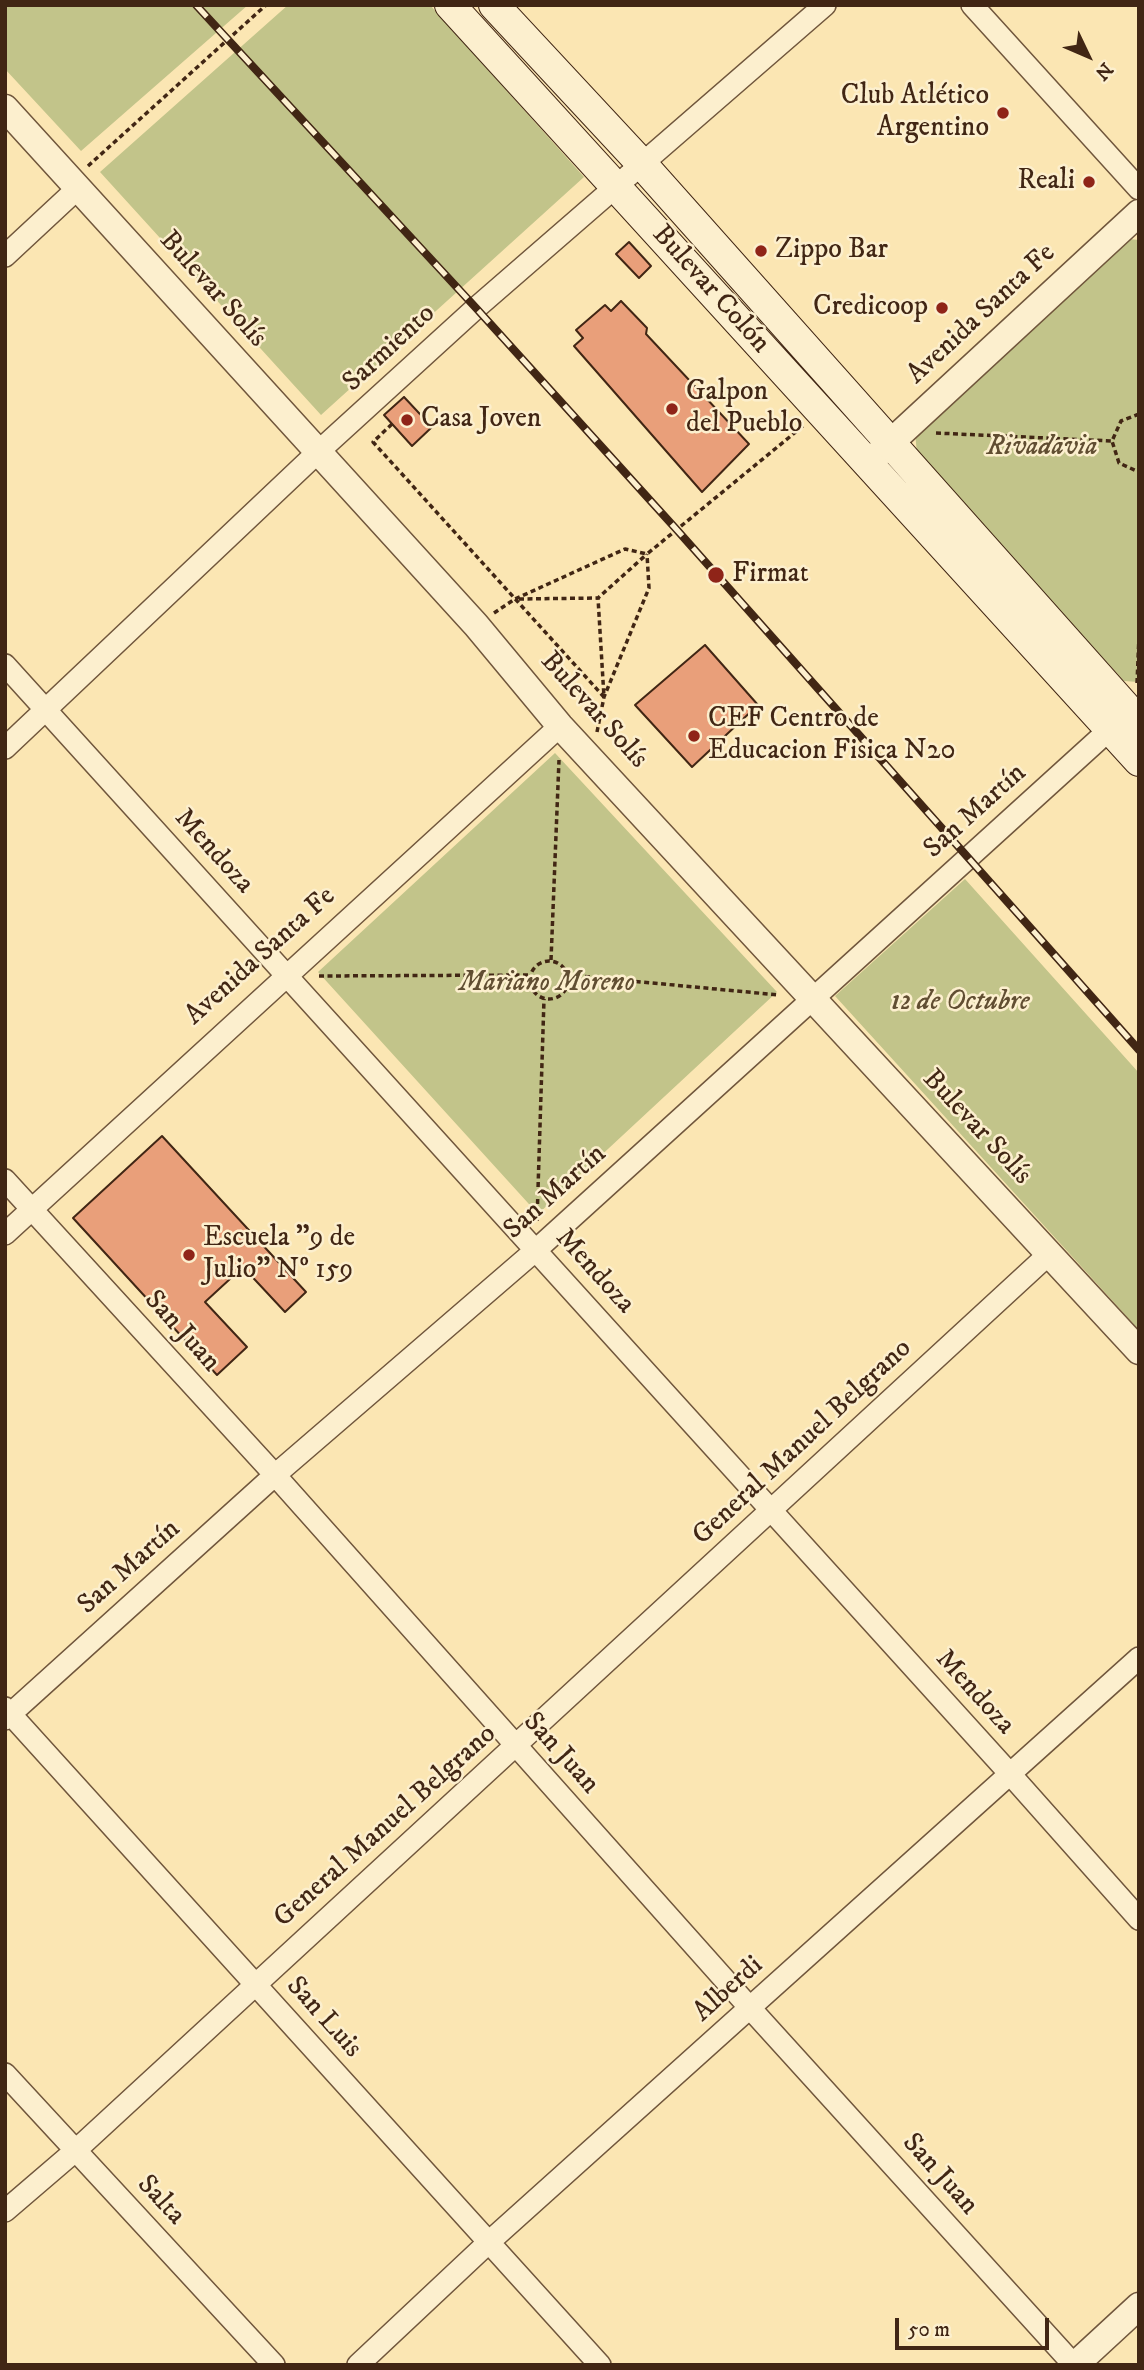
<!DOCTYPE html>
<meta charset="utf-8">
<style>
body{margin:0}
#map{position:relative;width:1144px;height:2370px;overflow:hidden;background:#fbe6b3;font-family:"IM FELL DW Pica",serif}
canvas{display:block}
.frame{position:absolute;inset:0;border:7px solid #412614;pointer-events:none}
.north{position:absolute;left:1053px;top:21px;width:70px;height:70px;-webkit-text-stroke:5px #fcefce;paint-order:stroke;rotate:134deg;font-size:19px;font-weight:700;line-height:28px;text-align:center;color:#412614}
.north::after{content:'';display:block;margin:auto;width:24px;height:32px;background:#412614;clip-path:polygon(50% 0,100% 100%,50% 72%,0 100%)}
.scale{position:absolute;left:895px;top:2318px;width:154px;height:32px;box-sizing:border-box;border:4px solid #412614;border-top:0;padding-left:9px;font-size:21px;line-height:24px;white-space:nowrap;color:#412614;-webkit-text-stroke:5px #fcefce;paint-order:stroke}
</style>
<div id="map">
<canvas width="1144" height="2370"></canvas>
<div class="frame"></div>
<div class="north">N</div>
<div class="scale">50 m</div>
</div>
<script>
const g = document.querySelector('canvas').getContext('2d');
g.lineJoin = 'round';
function fillPath(path, color) { g.fillStyle = color; g.fill(path, 'evenodd'); }
const poly = rows => new Path2D(rows.map(r => 'M' + r).join(''));
function strokePath(path, color, width, dash) { g.strokeStyle = color; g.lineWidth = width; g.lineCap = dash ? 'butt' : 'round'; g.setLineDash(dash || []); g.stroke(path); }
function write(font, color, halo, rows, align = 'center') {
  g.font = font + ' "IM FELL DW Pica",serif'; g.lineWidth = 5; g.setLineDash([]); g.textBaseline = 'middle'; g.strokeStyle = halo; g.fillStyle = color; for (const [text, x, y, turn = 0] of rows) {
    g.save(); g.translate(x, y); g.rotate((+turn || 0) * Math.PI / 180); g.textAlign = isNaN(turn) ? turn : align; if (halo) g.strokeText(text, 0, 0); g.fillText(text, 0, 0); g.restore();
  }
}
const green = poly([
 [5,5,248,5,81,151,5,69],
 [288,5,430,5,584,177,321,415,100,172],
 [1129,239,1139,240,1138,682,1124,681,917,454,915,432],
 [555,753,777,992,538,1214,318,972],
 [965,879,1139,1073,1139,1330,835,996]
]);
const building = poly([
 [629,242,651,266,639,278,616,254,629,242],
 [621,301,647,328,646,334,749,444,702,492,574,346,583,338,576,330,605,305,611,311,621,301],
 [404,397,432,427,412,446,384,415,404,397],
 [705,645,758,705,692,767,635,705,705,645],
 [162,1136,306,1292,285,1312,243,1267,205,1302,247,1347,217,1375,73,1218,162,1136]
]);
const path = poly([
 [88,166,266,5],
 [1139,414,1121,421,1112,441,1119,463,1139,472],
 [392,424,373,442,604,697,598,598],
 [936,433,1112,441],
 [519,599,598,598,647,554],
 [494,613,515,599,625,549,647,554,803,426],
 [1137,683,1139,636],
 [597,732,604,697,649,588,647,554],
 [551,960,559,760],
 '530 980a19 19 0 1 1 38 0a19 19 0 1 1-38 0Z',
 [568,975,779,995],
 [319,976,530,975],
 [537,1221,544,999]
]);
const minor = poly([
 [972,5,1139,189],
 [5,256,77,189],
 [5,665,1011,1775,1139,1919],
 [5,748,318,452,476,308,825,5],
 [5,1180,275,1475,750,2008,1074,2365],
 [5,1234,560,726],
 [5,1708,600,2365],
 [5,1719,275,1475,536,1250,1119,721],
 [5,2074,274,2365],
 [5,2211,75,2151,1049,1254],
 [358,2365,489,2242,1139,1658]
]);
const tertiary = poly([
 [5,108,476,625,560,726,1139,1351],
 [876,456,1139,213],
 [1075,2365,1139,2306]
]);
const secondary = poly([
 [450,5,1139,761],
 [494,5,641,163,1139,722]
]);
const rail = poly([
 [196,5,476,308,677,530,1139,1050]
]);
const markers = [
 [1003,113,7,"#8f2418"],
 [1089,182,7,"#8f2418"],
 [761,251,7,"#8f2418"],
 [942,308,7,"#8f2418"],
 [672,409,7,"#8f2418"],
 [407,420,7,"#8f2418"],
 [716,575,9,"#8f2418"],
 [694,736,7,"#8f2418"],
 [189,1255,7,"#8f2418"]
];
const poiNames = [
 ["Club Atlético",989,97,"right"],
 ["Argentino",989,129,"right"],
 ["Reali",1075,182,"right"],
 ["Zippo Bar",775,251],
 ["Credicoop",928,308,"right"],
 ["Galpon",686,393],
 ["del Pueblo",686,425],
 ["Casa Joven",421,420],
 ["Firmat",732,575],
 ["CEF Centro de",708,720],
 ["Educacion Fisica N20",708,752],
 ["Escuela \"9 de",203,1239],
 ["Julio\" Nº 159",203,1271]
];
const streetNames = [
 ["Bulevar Solís",212,290,48],
 ["Bulevar Colón",710,290,48],
 ["Avenida Santa Fe",982,315,-43],
 ["Sarmiento",390,349,-43],
 ["Bulevar Solís",593,711,48],
 ["San Martín",976,812,-42],
 ["Mendoza",213,852,48],
 ["Avenida Santa Fe",261,957,-42],
 ["Bulevar Solís",976,1128,47],
 ["San Martín",556,1193,-42],
 ["Mendoza",594,1272,48],
 ["San Juan",181,1332,48],
 ["General Manuel Belgrano",803,1443,-43],
 ["San Martín",130,1568,-42],
 ["Mendoza",974,1693,48],
 ["San Juan",560,1754,48],
 ["General Manuel Belgrano",386,1827,-42],
 ["Alberdi",729,1990,-42],
 ["San Luis",323,2018,48],
 ["San Juan",939,2175,48],
 ["Salta",160,2201,47]
];
const parkNames = [
 ["Rivadavia",1042,448],
 ["Mariano Moreno",547,984],
 ["12 de Octubre",960,1003]
];
fillPath(green, '#c2c48a');
fillPath(building, '#e99f7a');
strokePath(building, '#412614', 2);
strokePath(minor, '#70563c', 24);
strokePath(tertiary, '#70563c', 29);
strokePath(secondary, '#412614', 32);
strokePath(path, '#412614', 3.5, [5, 3.5]);
strokePath(minor, '#fcefce', 21);
strokePath(tertiary, '#fcefce', 26);
strokePath(secondary, '#fcefce', 30);
strokePath(rail, '#412614', 8);
strokePath(rail, '#fcefce', 5, [16]);
for (const [x, y, r, color] of markers) { const dot = new Path2D(); dot.arc(x, y, r, 0, 2 * Math.PI); g.fillStyle = color; g.fill(dot); strokePath(dot, '#fcefce', 2.5); }
write('28px', '#412614', '#fcefce', poiNames, 'left');
write('28px', '#412614', '#fcefce', streetNames);
write('italic 28px', '#614e32', '#fcefce', parkNames);
</script>
